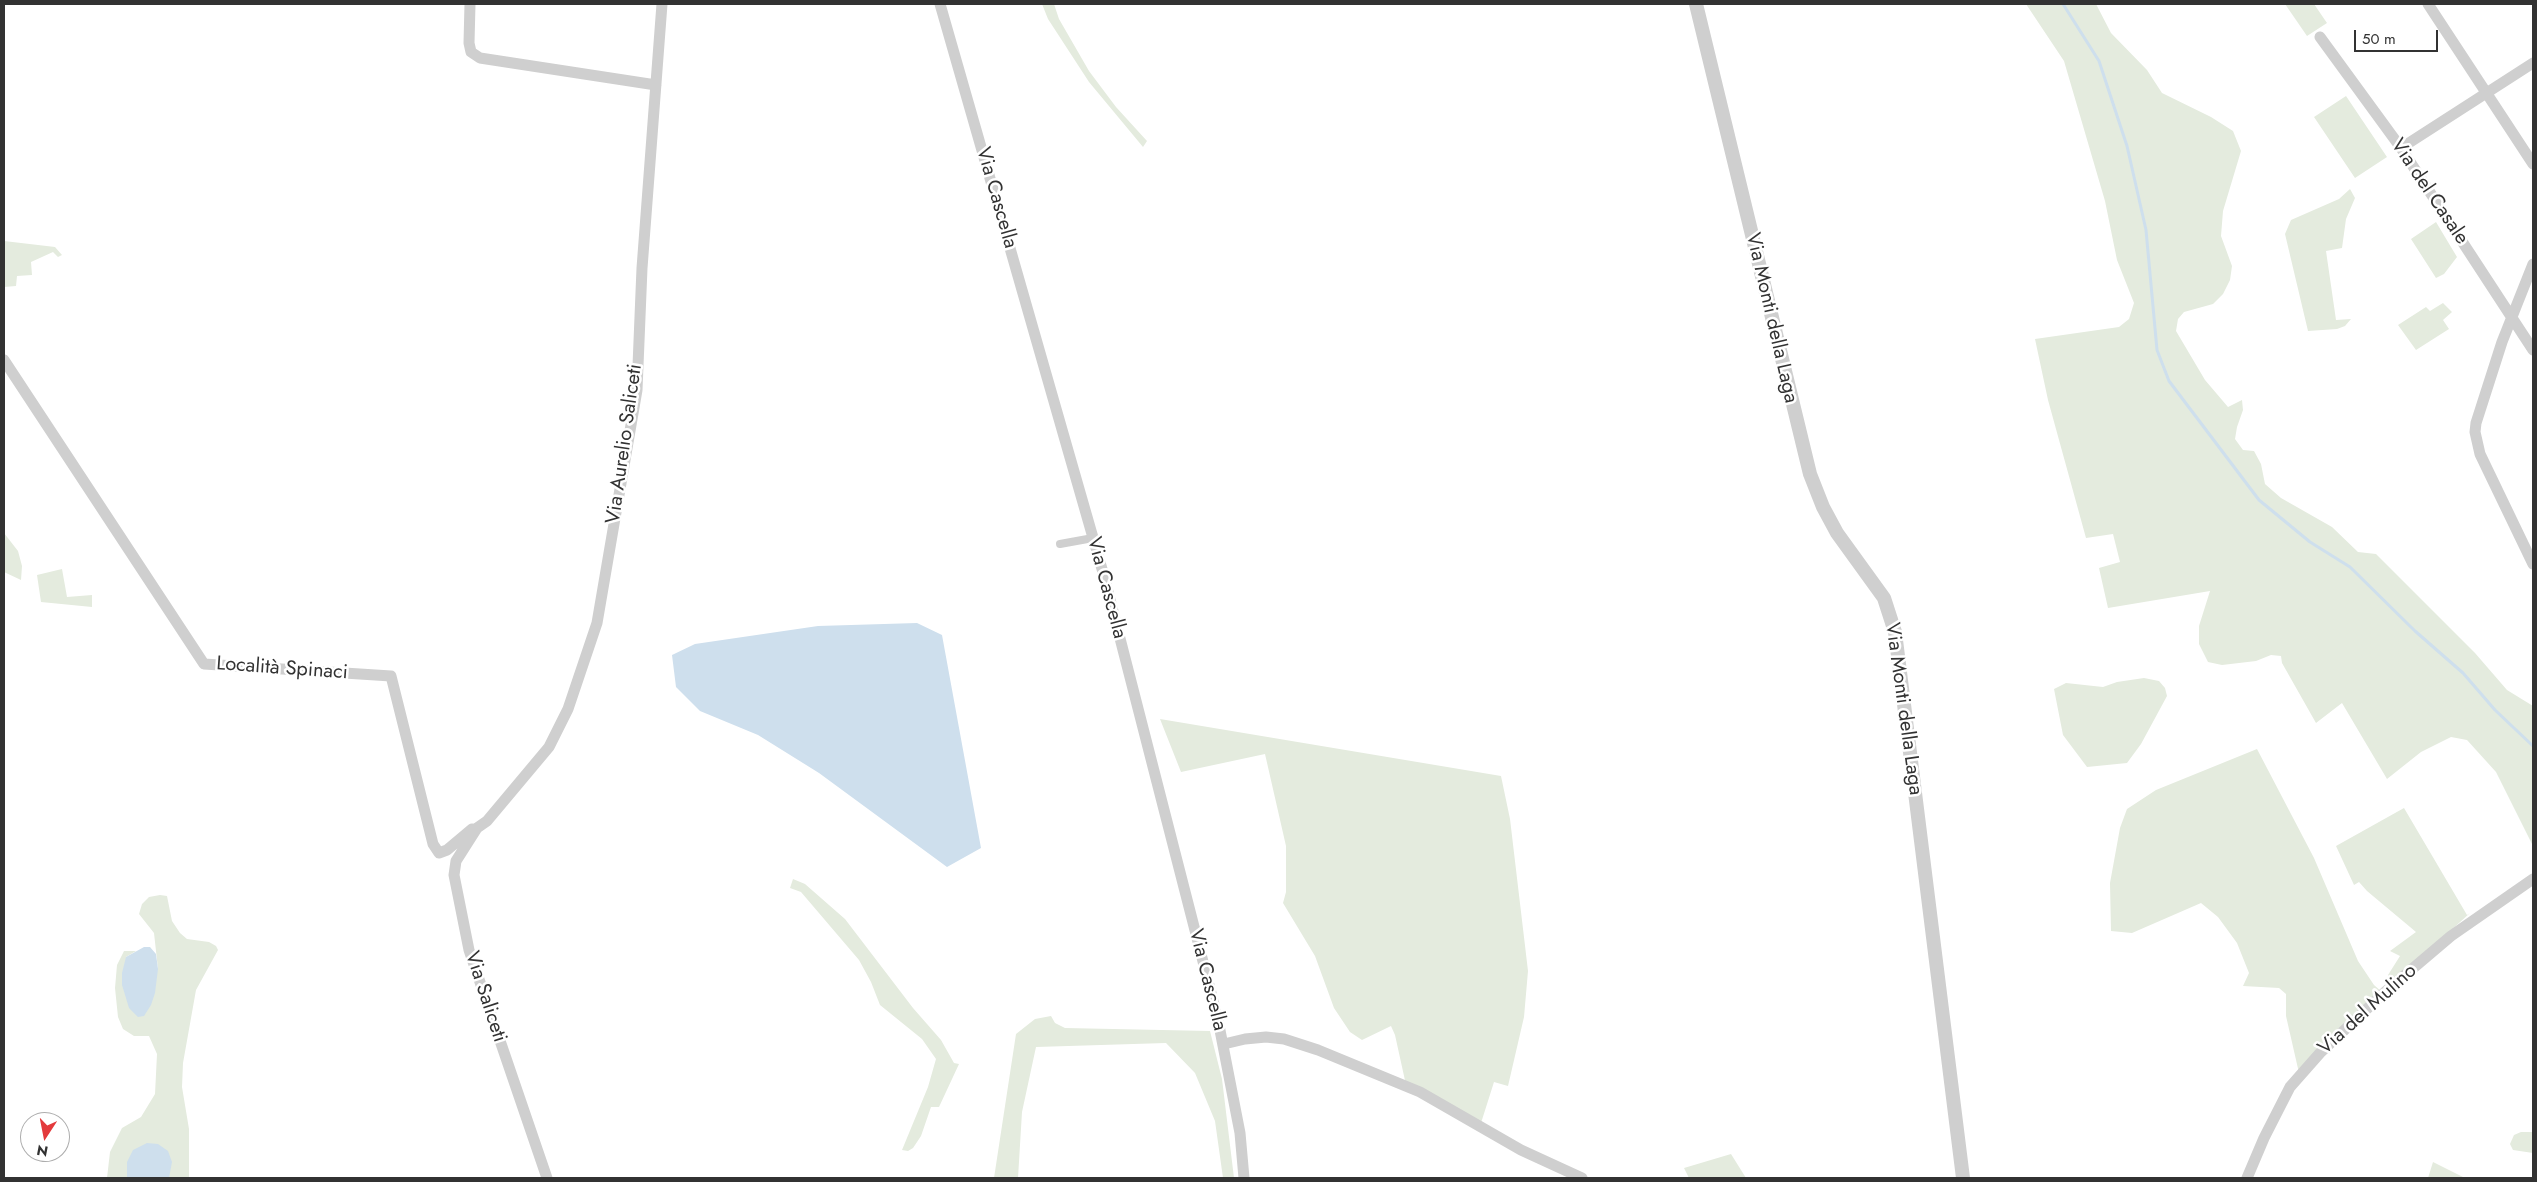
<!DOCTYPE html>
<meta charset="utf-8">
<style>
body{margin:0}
#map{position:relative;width:2537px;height:1182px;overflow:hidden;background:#fff;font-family:Jost,sans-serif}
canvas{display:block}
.frame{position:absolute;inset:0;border:5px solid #323232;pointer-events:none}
.north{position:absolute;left:20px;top:1112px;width:50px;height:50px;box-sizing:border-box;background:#fff;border:1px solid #adadad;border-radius:50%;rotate:191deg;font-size:14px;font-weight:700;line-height:20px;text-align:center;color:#323232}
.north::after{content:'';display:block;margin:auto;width:18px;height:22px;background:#e33a3c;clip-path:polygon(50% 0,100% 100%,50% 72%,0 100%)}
.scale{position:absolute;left:2354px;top:30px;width:84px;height:22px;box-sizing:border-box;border:2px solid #323232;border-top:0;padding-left:6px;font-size:15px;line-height:18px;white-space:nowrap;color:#323232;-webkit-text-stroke:4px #fff;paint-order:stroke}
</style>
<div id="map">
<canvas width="2537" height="1182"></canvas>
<div class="frame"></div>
<div class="north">N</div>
<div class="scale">50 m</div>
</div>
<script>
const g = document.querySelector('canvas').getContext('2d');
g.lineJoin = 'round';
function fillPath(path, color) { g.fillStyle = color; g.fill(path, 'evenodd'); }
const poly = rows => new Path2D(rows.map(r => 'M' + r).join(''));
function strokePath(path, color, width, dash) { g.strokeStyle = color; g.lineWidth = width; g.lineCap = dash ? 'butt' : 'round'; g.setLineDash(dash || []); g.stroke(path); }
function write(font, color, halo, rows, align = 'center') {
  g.font = font + ' Jost,sans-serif'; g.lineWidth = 5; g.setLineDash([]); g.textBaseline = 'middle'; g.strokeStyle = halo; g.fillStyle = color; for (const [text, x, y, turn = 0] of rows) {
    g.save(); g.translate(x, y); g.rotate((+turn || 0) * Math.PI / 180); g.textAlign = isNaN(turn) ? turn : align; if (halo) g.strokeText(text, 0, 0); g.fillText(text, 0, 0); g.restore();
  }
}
const green = poly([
 [1042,4,1054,4,1059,19,1089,71,1116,107,1147,141,1143,147,1089,82,1048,19],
 [2026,4,2096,4,2111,33,2147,70,2162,93,2211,117,2233,131,2241,151,2223,211,2221,236,2232,266,2230,280,2223,294,2213,304,2184,312,2178,319,2176,331,2205,380,2228,407,2242,400,2243,410,2237,427,2235,439,2243,450,2254,451,2261,464,2265,484,2281,498,2332,527,2358,552,2376,554,2475,653,2507,690,2533,706,2533,846,2496,772,2467,740,2451,737,2421,752,2387,779,2342,703,2316,723,2282,663,2281,656,2271,655,2256,661,2222,665,2208,662,2199,644,2199,626,2210,591,2108,608,2099,568,2120,562,2113,534,2086,538,2048,400,2035,339,2119,327,2129,319,2134,303,2117,260,2105,201,2064,61],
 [2285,4,2314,4,2327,23,2307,36],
 [2346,96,2387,157,2355,178,2314,117],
 [2350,189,2355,198,2346,219,2342,248,2326,251,2336,320,2351,319,2345,326,2337,329,2308,331,2285,234,2291,220,2339,199],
 [2436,222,2457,257,2444,274,2436,278,2411,239],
 [4,241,55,247,62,255,58,257,53,252,31,262,32,275,17,276,16,286,4,287],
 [2443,303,2452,312,2443,320,2449,329,2416,350,2398,325,2426,307,2430,311],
 [4,533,18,551,22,566,21,580,4,572],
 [62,569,67,597,92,595,92,607,41,602,37,575],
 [2144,678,2159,681,2165,688,2167,696,2141,744,2127,763,2087,767,2063,735,2054,689,2066,683,2103,687,2117,682],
 [1160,719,1501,776,1510,819,1528,971,1524,1017,1508,1086,1494,1082,1481,1123,1406,1085,1395,1035,1391,1026,1362,1040,1350,1032,1334,1008,1315,956,1283,903,1286,892,1286,846,1265,754,1181,772],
 [2257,749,2314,858,2358,961,2374,985,2382,992,2299,1073,2286,1016,2286,994,2279,988,2243,986,2249,973,2237,943,2218,917,2201,903,2132,933,2111,931,2110,883,2120,828,2127,809,2156,790],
 [2404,808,2467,915,2470,913,2392,984,2388,975,2400,956,2390,951,2416,932,2367,891,2359,882,2354,885,2336,846],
 [793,879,805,884,845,919,913,1008,941,1040,954,1063,959,1064,939,1107,931,1107,921,1136,913,1148,908,1151,902,1150,928,1087,936,1059,922,1039,880,1005,871,982,859,960,801,892,790,888],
 [160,895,167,896,172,921,180,933,187,939,209,942,216,946,218,950,196,990,183,1063,182,1087,189,1129,189,1178,107,1178,110,1152,122,1128,141,1117,155,1094,157,1054,149,1036,134,1036,123,1029,118,1017,115,988,117,965,124,951,136,951,126,957,158,969,154,933,139,914,142,904,149,897],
 [1051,1016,1055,1023,1065,1028,1210,1031,1222,1079,1234,1178,1223,1178,1215,1121,1195,1073,1166,1043,1036,1047,1022,1112,1018,1178,994,1178,1016,1034,1035,1019],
 [2521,1132,2533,1132,2533,1153,2513,1150,2510,1144,2514,1135],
 [1731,1154,1746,1178,1689,1178,1684,1168],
 [2433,1162,2465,1178,2428,1178]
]);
const water = poly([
 [917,623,942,635,981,848,947,867,819,773,758,735,700,711,676,687,672,655,695,644,818,626],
 [144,947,150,947,156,954,158,969,155,993,151,1005,144,1016,138,1017,129,1008,122,985,122,973,126,957],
 [147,1143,158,1144,168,1151,172,1162,169,1178,127,1178,127,1162,133,1150]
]);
const stream = poly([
 [2063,4,2099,61,2127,146,2146,230,2157,350,2169,381,2259,500,2310,542,2350,567,2415,631,2463,673,2495,710,2533,746]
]);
const pedestrian = poly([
 [1060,544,1093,538]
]);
const minor = poly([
 [470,4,469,43,471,52,480,58,656,85],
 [940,4,1104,576,1218,1020,1240,1133,1244,1178],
 [2428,4,2533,164],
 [2320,37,2401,148,2533,350],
 [2401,148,2533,63],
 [2533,264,2502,342,2476,423,2475,432,2480,454,2533,564],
 [4,360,204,664,391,676,433,844,439,853,447,850,472,829],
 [1224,1044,1245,1039,1266,1037,1284,1039,1318,1050,1420,1092,1521,1150,1582,1178],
 [547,1178,469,950,454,875,456,861,477,828,487,821,549,747,568,709,597,623,637,390,642,268,662,4],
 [2247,1178,2264,1138,2290,1087,2320,1053,2385,992,2451,936,2533,879]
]);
const tertiary = poly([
 [1696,4,1810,474,1823,507,1837,533,1884,598,1895,632,1963,1178]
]);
const streetNames = [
 ["Via del Casale",2429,192,56],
 ["Via Cascella",996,198,74],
 ["Via Monti della Laga",1771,318,77],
 ["Via Aurelio Saliceti",625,444,-82],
 ["Via Cascella",1106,588,75],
 ["Località Spinaci",282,669,4],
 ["Via Monti della Laga",1903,709,82],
 ["Via Cascella",1207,980,76],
 ["Via Saliceti",485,997,72],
 ["Via del Mulino",2368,1010,-42]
];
fillPath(green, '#e4ebde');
fillPath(water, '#cedfed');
strokePath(stream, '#cedfed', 3);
strokePath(pedestrian, '#cfcfcf', 8);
strokePath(minor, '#cfcfcf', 11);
strokePath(tertiary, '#cfcfcf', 14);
write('20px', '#323232', '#fff', streetNames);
</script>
